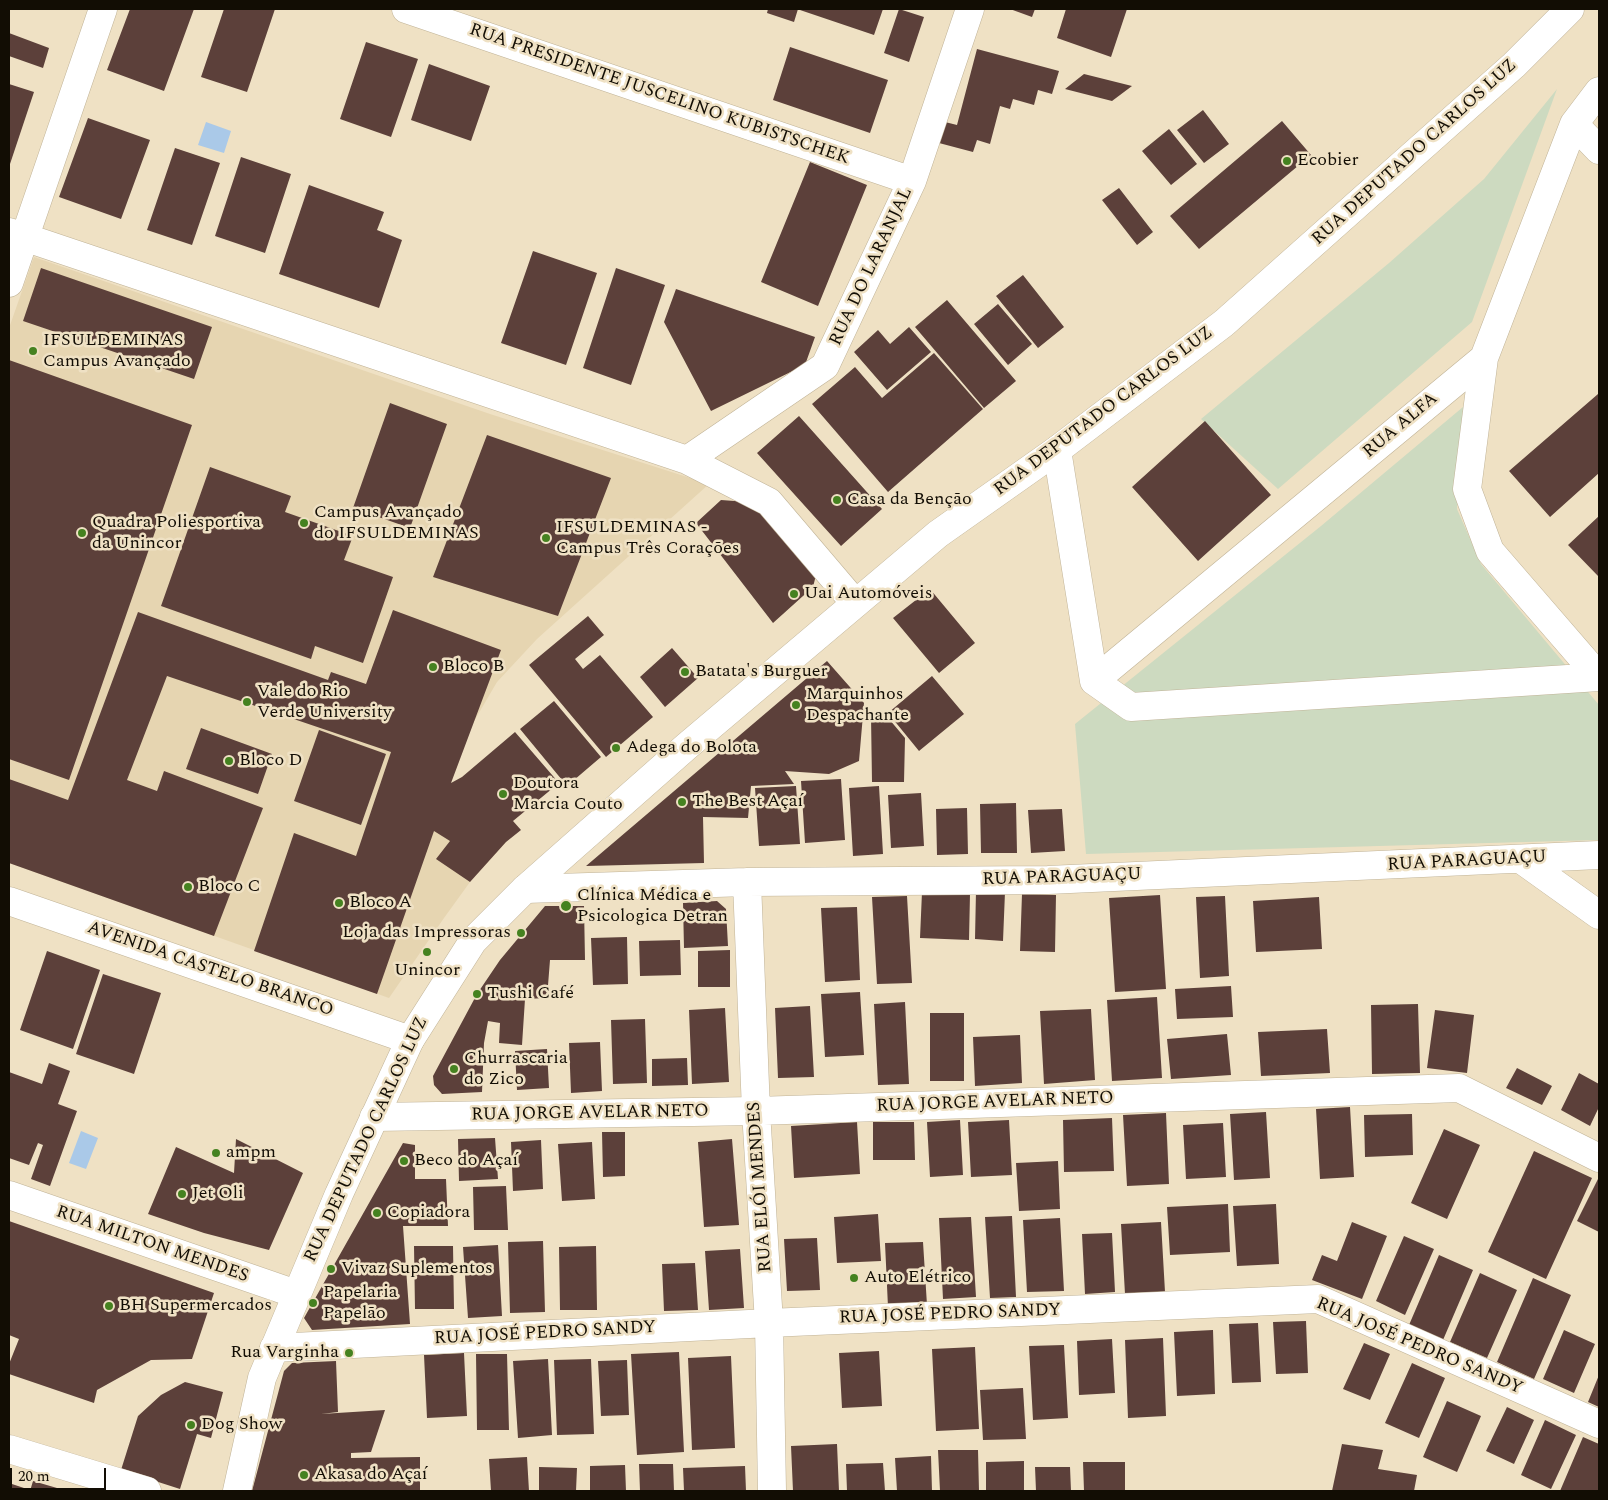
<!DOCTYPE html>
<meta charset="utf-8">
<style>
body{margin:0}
#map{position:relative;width:1608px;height:1500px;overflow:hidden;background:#efe1c4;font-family:Spectral,serif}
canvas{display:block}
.frame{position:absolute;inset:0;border:10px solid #120d04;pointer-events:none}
.scale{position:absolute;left:10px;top:1468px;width:96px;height:22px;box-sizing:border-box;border:2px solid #120d04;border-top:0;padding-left:6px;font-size:15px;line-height:18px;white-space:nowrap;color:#120d04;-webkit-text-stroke:4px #efe1c4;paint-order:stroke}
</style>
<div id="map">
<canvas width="1608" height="1500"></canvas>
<div class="frame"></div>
<div class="scale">20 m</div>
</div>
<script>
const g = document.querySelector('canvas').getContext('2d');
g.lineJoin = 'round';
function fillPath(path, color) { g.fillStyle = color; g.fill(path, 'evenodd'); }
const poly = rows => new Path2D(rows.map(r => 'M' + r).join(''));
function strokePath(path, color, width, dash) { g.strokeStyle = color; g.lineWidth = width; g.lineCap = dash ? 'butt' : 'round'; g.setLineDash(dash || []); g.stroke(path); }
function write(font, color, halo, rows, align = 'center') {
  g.font = font + ' Spectral,serif'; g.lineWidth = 5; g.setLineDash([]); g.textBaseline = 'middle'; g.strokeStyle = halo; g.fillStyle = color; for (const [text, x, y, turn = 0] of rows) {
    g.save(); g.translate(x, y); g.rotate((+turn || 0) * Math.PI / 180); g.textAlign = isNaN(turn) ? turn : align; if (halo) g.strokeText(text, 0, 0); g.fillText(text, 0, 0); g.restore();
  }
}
const built = poly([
 [34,257,490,414,709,484,537,639,497,682,473,723,451,783,506,842,470,882,444,918,389,998,9,863,9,328]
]);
const green = poly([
 [1557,89,1472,322,1278,489,1201,419,1389,263,1484,179],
 [1463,407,1457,509,1481,564,1599,705,1599,840,1086,854,1075,724,1321,526]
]);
const water = poly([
 [206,122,231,131,224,153,198,145],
 [81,1131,98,1138,86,1169,69,1163]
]);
const building = poly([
 [130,9,194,9,164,91,107,70],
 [224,9,275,9,247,92,201,77],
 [768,9,798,9,794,22,767,13],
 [801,9,883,9,874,35,800,10],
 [899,9,924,17,909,62,884,53],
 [1010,9,1035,9,1032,17],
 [1066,9,1127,9,1111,57,1057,38],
 [9,33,49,48,43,68,9,56],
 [366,42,418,59,391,137,340,119],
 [790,47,888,80,870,133,773,100],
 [977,49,1059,71,1052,94,1038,90,1034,105,1013,99,1010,109,1000,106,990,144,977,140,973,152,939,143,945,122,957,125],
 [429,64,490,86,471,141,411,120],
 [1084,74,1132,86,1112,101,1065,89],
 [9,84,34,92,9,167],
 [1203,110,1229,144,1204,163,1177,130],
 [88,118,150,140,121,219,59,197],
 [1282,121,1311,155,1199,249,1170,216],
 [1169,129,1197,164,1171,185,1142,151],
 [175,148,220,163,192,245,147,230],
 [241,157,291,174,265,253,215,236],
 [810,162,867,185,818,306,761,282],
 [309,185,384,212,377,230,402,240,379,308,279,274],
 [1119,188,1153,232,1137,245,1102,200],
 [533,251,597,273,566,365,501,343],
 [41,268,212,327,194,379,23,321],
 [616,268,665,285,631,385,583,368],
 [1023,275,1064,327,1038,348,996,296],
 [676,289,815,337,805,365,711,411,664,322],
 [947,300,1016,381,984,408,915,327],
 [998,304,1032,344,1008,365,974,324],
 [909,327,931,352,887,390,854,352,878,330,890,344],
 [934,353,983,409,888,492,812,404,855,367,882,398],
 [9,360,192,425,69,780,9,759],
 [1598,394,1599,396,1599,473,1550,517,1509,471],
 [390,403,447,424,410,528,353,508],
 [799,416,882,509,841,546,757,453],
 [1205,421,1271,495,1198,561,1132,487],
 [487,435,611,478,558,616,433,577],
 [210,467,291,496,285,512,353,536,344,560,393,577,363,663,315,646,311,659,161,606],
 [721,500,748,502,776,524,817,571,813,587,773,623,696,523],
 [1599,516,1599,577,1568,545],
 [930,589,975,643,939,673,893,618],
 [393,610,501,650,451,783,462,777,515,732,559,783,513,821,521,830,506,842,470,882,436,859,450,841,434,831,377,994,254,951,294,833,356,856,391,752,167,676,127,780,157,791,164,771,263,808,214,936,9,863,9,779,68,800,138,612,328,680,331,672,366,684],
 [588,616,604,635,575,659,583,669,600,655,653,717,606,757,529,665],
 [672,648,698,678,665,707,640,677],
 [827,661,864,703,859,761,829,774,785,771,794,784,751,786,748,818,703,817,704,863,586,866],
 [932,676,964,714,919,751,888,713],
 [554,701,601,757,567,786,520,729],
 [884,713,905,738,904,782,872,782,871,716],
 [201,728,272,754,258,794,186,769],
 [319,730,386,754,361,825,294,801],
 [841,779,845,840,805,843,801,781],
 [796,786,800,844,759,846,755,788],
 [879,786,883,854,853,856,849,788],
 [921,793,924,846,891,848,888,795],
 [1016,803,1017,853,981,853,980,804],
 [967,808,968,854,937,855,936,809],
 [1062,809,1065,851,1031,853,1028,810],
 [976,891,1005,892,1003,941,975,939],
 [922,892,970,894,969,940,920,938],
 [1022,894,1056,895,1055,952,1020,951],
 [1160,895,1166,989,1115,992,1109,898],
 [907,896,912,983,877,984,872,897],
 [1225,896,1229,976,1200,978,1196,897],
 [1319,897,1322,949,1256,952,1253,901],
 [717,901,726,909,728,946,684,948,683,903],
 [545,906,584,906,585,960,550,960,547,998,525,999,522,1045,499,1043,500,1023,488,1021,484,1043,482,1092,442,1094,434,1085,433,1076,477,994,500,960],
 [857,907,860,980,825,982,821,908],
 [627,937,628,984,593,985,591,938],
 [680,940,681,975,640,976,639,941],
 [730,950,730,987,698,987,698,951],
 [47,951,100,970,73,1049,20,1030],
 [103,974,161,993,134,1074,76,1054],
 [1231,986,1233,1017,1177,1019,1175,989],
 [860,992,864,1055,825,1057,821,994],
 [1157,997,1162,1078,1112,1081,1107,1000],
 [905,1002,909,1084,878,1085,874,1004],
 [1418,1004,1420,1073,1372,1074,1371,1005],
 [810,1006,814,1077,778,1078,775,1008],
 [725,1008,729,1082,692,1084,689,1010],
 [1091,1009,1095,1080,1044,1084,1040,1011],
 [1435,1010,1474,1015,1467,1073,1427,1068],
 [930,1013,964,1013,964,1081,930,1081],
 [645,1019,647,1083,613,1084,611,1020],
 [1327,1029,1330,1073,1261,1076,1258,1032],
 [1227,1034,1231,1075,1171,1079,1167,1039],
 [1020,1035,1022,1083,975,1086,973,1037],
 [600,1042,602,1091,571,1093,569,1043],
 [547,1049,549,1088,517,1090,515,1051],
 [687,1058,688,1085,652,1086,652,1059],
 [49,1063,70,1071,58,1104,77,1111,50,1186,31,1179,43,1145,38,1143,29,1165,9,1158,9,1072,42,1084],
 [1517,1068,1552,1086,1542,1105,1506,1088],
 [1579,1073,1599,1084,1599,1107,1590,1126,1561,1110],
 [1350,1107,1354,1177,1320,1179,1316,1109],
 [1266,1112,1270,1178,1234,1180,1230,1114],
 [1166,1113,1169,1184,1127,1186,1123,1115],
 [1412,1114,1413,1155,1365,1157,1364,1115],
 [1112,1118,1114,1171,1064,1172,1063,1120],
 [960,1120,963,1175,930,1177,927,1122],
 [1009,1120,1012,1175,971,1177,968,1122],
 [857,1122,860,1174,794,1178,791,1126],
 [873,1122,914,1122,915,1160,873,1160],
 [1223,1123,1226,1177,1186,1179,1183,1125],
 [1444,1129,1480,1145,1447,1219,1411,1203],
 [602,1132,625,1132,625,1176,603,1177],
 [495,1138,498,1179,459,1181,458,1139],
 [236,1139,303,1173,269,1250,204,1233,148,1214,176,1147,234,1173],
 [732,1139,739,1225,704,1227,698,1142],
 [541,1140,543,1189,513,1191,511,1142],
 [592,1142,595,1199,562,1201,558,1144],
 [403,1143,415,1145,415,1179,446,1179,448,1226,403,1226,410,1324,312,1330,304,1318],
 [1534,1151,1592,1178,1546,1279,1488,1252],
 [1058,1161,1060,1209,1019,1211,1016,1163],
 [1599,1177,1599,1232,1577,1221],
 [506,1186,508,1230,474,1230,473,1187],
 [1228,1204,1230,1252,1170,1255,1167,1207],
 [1276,1204,1279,1264,1237,1266,1233,1206],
 [878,1214,881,1261,837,1263,834,1217],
 [1012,1216,1016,1297,990,1298,985,1217],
 [971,1217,976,1297,943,1299,939,1218],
 [1060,1218,1064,1291,1027,1292,1023,1220],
 [9,1221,214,1293,192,1359,151,1360,97,1390,94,1403,9,1374,9,1364,19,1339,9,1335],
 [1161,1222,1165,1292,1125,1294,1121,1224],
 [1352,1222,1387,1236,1362,1299,1312,1280,1322,1255,1337,1261],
 [1112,1233,1115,1292,1085,1294,1082,1234],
 [1404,1236,1434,1249,1405,1315,1376,1301],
 [817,1238,820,1290,787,1291,784,1239],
 [543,1241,545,1312,510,1313,508,1242],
 [923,1242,927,1305,888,1307,885,1243],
 [498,1245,502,1316,468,1318,463,1247],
 [414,1246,453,1246,454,1309,415,1309],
 [596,1246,597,1310,560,1310,559,1247],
 [740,1249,744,1308,709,1310,705,1251],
 [1439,1255,1473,1270,1443,1340,1409,1325],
 [695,1263,698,1310,664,1311,662,1264],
 [1480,1273,1517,1290,1487,1358,1450,1342],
 [1533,1278,1571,1295,1534,1379,1497,1362],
 [1306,1321,1308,1373,1276,1374,1273,1322],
 [1258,1323,1261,1382,1232,1383,1229,1324],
 [1213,1330,1215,1394,1177,1396,1174,1332],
 [1564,1330,1595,1344,1574,1393,1543,1379],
 [1163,1338,1166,1416,1128,1418,1125,1340],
 [1112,1339,1115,1393,1079,1395,1077,1341],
 [1364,1343,1390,1354,1370,1400,1343,1389],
 [1064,1345,1068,1418,1033,1420,1029,1346],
 [975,1347,979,1429,936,1431,932,1349],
 [879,1351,882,1406,842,1408,839,1353],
 [679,1352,684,1452,637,1455,631,1354],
 [464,1353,467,1416,427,1418,424,1355],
 [476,1354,507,1354,509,1430,477,1430],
 [731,1356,735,1448,692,1450,688,1358],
 [548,1359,552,1435,518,1438,513,1361],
 [591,1359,594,1434,557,1435,554,1360],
 [627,1360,629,1415,601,1416,598,1361],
 [336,1361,338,1412,321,1414,385,1410,371,1452,351,1453,351,1458,420,1457,420,1491,252,1491,284,1371,292,1363],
 [1412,1363,1445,1378,1419,1438,1385,1423],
 [1599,1375,1599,1407,1588,1402],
 [185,1382,223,1392,211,1438,197,1434,180,1489,121,1470,138,1416,161,1395],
 [1023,1388,1026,1439,983,1440,980,1390],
 [1447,1401,1481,1416,1457,1472,1423,1457],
 [1507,1407,1534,1420,1514,1464,1486,1451],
 [1545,1420,1576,1435,1551,1489,1521,1475],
 [1583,1437,1599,1444,1599,1491,1560,1491],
 [837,1444,839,1491,793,1491,791,1446],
 [1342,1444,1383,1450,1378,1469,1417,1475,1414,1491,1332,1491],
 [938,1450,978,1450,979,1491,940,1491],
 [931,1456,932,1491,897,1491,895,1458],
 [527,1457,529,1491,491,1491,489,1459],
 [1024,1461,1024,1491,986,1491,986,1462],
 [1083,1462,1125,1462,1125,1491,1084,1491],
 [883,1463,885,1491,847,1491,846,1464],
 [639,1464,673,1464,674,1491,640,1491],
 [625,1465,626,1491,590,1491,590,1466],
 [745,1466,746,1491,684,1491,683,1468],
 [539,1467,577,1468,576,1491,539,1491],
 [1035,1467,1070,1467,1071,1491,1036,1491],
 [33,1481,57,1488,56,1491,30,1491],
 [9,1483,24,1488,23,1491,9,1491]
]);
const minor = poly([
 [406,9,912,181],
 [1574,124,1599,150],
 [9,232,687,460,769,502,855,603],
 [9,283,103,9],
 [1484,358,1467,489,1490,551,1599,677],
 [1057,450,1094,681,1131,707,1599,677],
 [687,460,825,366,912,181,970,9],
 [1094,681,1484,358,1574,124,1599,91],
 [1522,860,1599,915],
 [747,882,756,1111,769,1323,772,1491],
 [525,889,747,882,1048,880,1599,855],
 [374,1117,756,1111,1459,1088,1599,1158],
 [9,1195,296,1294],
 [274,1348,769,1323,1318,1299,1599,1424],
 [9,1449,147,1491]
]);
const tertiary = poly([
 [9,901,410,1040]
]);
const secondary = poly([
 [237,1491,262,1378,339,1194,410,1040,473,941,525,889,687,746,938,534,1057,450,1224,323,1514,65,1570,9]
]);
const markers = [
 [1287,161,5,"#458220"],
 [33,351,5,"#458220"],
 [837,500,5,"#458220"],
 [304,523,5,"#458220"],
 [82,533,5,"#458220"],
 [546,538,5,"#458220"],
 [794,594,5,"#458220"],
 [433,667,5,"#458220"],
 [685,672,5,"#458220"],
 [247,702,5,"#458220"],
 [796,705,5,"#458220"],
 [616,748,5,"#458220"],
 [229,761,5,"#458220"],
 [503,794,5,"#458220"],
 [682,802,5,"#458220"],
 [188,887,5,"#458220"],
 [339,903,5,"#458220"],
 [566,906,6,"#458220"],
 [521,933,5,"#458220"],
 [427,952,5,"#458220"],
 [477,994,5,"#458220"],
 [454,1069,5,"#458220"],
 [216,1153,5,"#458220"],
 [404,1161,5,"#458220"],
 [182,1194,5,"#458220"],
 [377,1213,5,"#458220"],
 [331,1269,5,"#458220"],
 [854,1278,5,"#458220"],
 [313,1303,5,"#458220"],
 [109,1306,5,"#458220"],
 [349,1353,5,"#458220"],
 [191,1425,5,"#458220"],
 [304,1475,5,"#458220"]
];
const streetNames = [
 ["RUA PRESIDENTE JUSCELINO KUBISTSCHEK",659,95,19],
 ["RUA DEPUTADO CARLOS LUZ",1415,153,-42],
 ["RUA DO LARANJAL",872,267,-65],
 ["RUA DEPUTADO CARLOS LUZ",1104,412,-37],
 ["RUA ALFA",1401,426,-40],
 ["RUA PARAGUAÇU",1467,862,-3],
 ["RUA PARAGUAÇU",1062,878,-2],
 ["AVENIDA CASTELO BRANCO",210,970,19],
 ["RUA JORGE AVELAR NETO",995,1103,-2],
 ["RUA JORGE AVELAR NETO",590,1114,-1],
 ["RUA DEPUTADO CARLOS LUZ",367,1140,-65],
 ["RUA ELÓI MENDES",761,1187,-94],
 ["RUA MILTON MENDES",152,1245,19],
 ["RUA JOSÉ PEDRO SANDY",950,1315,-2],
 ["RUA JOSÉ PEDRO SANDY",545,1334,-3],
 ["RUA JOSÉ PEDRO SANDY",1419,1347,23]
];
const poiNames = [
 ["Ecobier",1297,161],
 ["IFSULDEMINAS",43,341],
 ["Campus Avançado",43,362],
 ["Casa da Benção",847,500],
 ["Campus Avançado",314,513],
 ["do IFSULDEMINAS",314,534],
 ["Quadra Poliesportiva",92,523],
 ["da Unincor",92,544],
 ["IFSULDEMINAS -",556,528],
 ["Campus Três Corações",556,549],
 ["Uai Automóveis",804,594],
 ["Bloco B",443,667],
 ["Batata's Burguer",695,672],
 ["Vale do Rio",257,692],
 ["Verde University",257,713],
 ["Marquinhos",806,695],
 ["Despachante",806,716],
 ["Adega do Bolota",626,748],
 ["Bloco D",239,761],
 ["Doutora",513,784],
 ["Marcia Couto",513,805],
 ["The Best Açaí",692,802],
 ["Bloco C",198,887],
 ["Clínica Médica e",577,896],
 ["Psicologica Detran",577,917],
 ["Bloco A",349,903],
 ["Loja das Impressoras",511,933,"right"],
 ["Unincor",427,971,"center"],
 ["Tushi Café",487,994],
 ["Churrascaria",464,1059],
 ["do Zico",464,1080],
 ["ampm",226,1153],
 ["Beco do Açaí",414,1161],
 ["Jet Oli",192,1194],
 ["Copiadora",387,1213],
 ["Vivaz Suplementos",341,1269],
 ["Auto Elétrico",864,1278],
 ["Papelaria",323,1293],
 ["Papelão",323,1314],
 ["BH Supermercados",119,1306],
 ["Rua Varginha",339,1353,"right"],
 ["Dog Show",201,1425],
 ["Akasa do Açaí",314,1475]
];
fillPath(built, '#e6d5b1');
fillPath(green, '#cddac0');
fillPath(water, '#aac9e8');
fillPath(building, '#5c403a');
strokePath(minor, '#c0b397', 29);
strokePath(tertiary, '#c0b397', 29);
strokePath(secondary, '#c0b397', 29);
strokePath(minor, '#fff', 28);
strokePath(tertiary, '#fff', 28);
strokePath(secondary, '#fff', 28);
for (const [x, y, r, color] of markers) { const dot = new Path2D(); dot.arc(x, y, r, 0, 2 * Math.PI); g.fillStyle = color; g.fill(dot); strokePath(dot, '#efe1c4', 2); }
write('18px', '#120d04', '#efe1c4', streetNames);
write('18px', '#120d04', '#efe1c4', poiNames, 'left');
</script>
